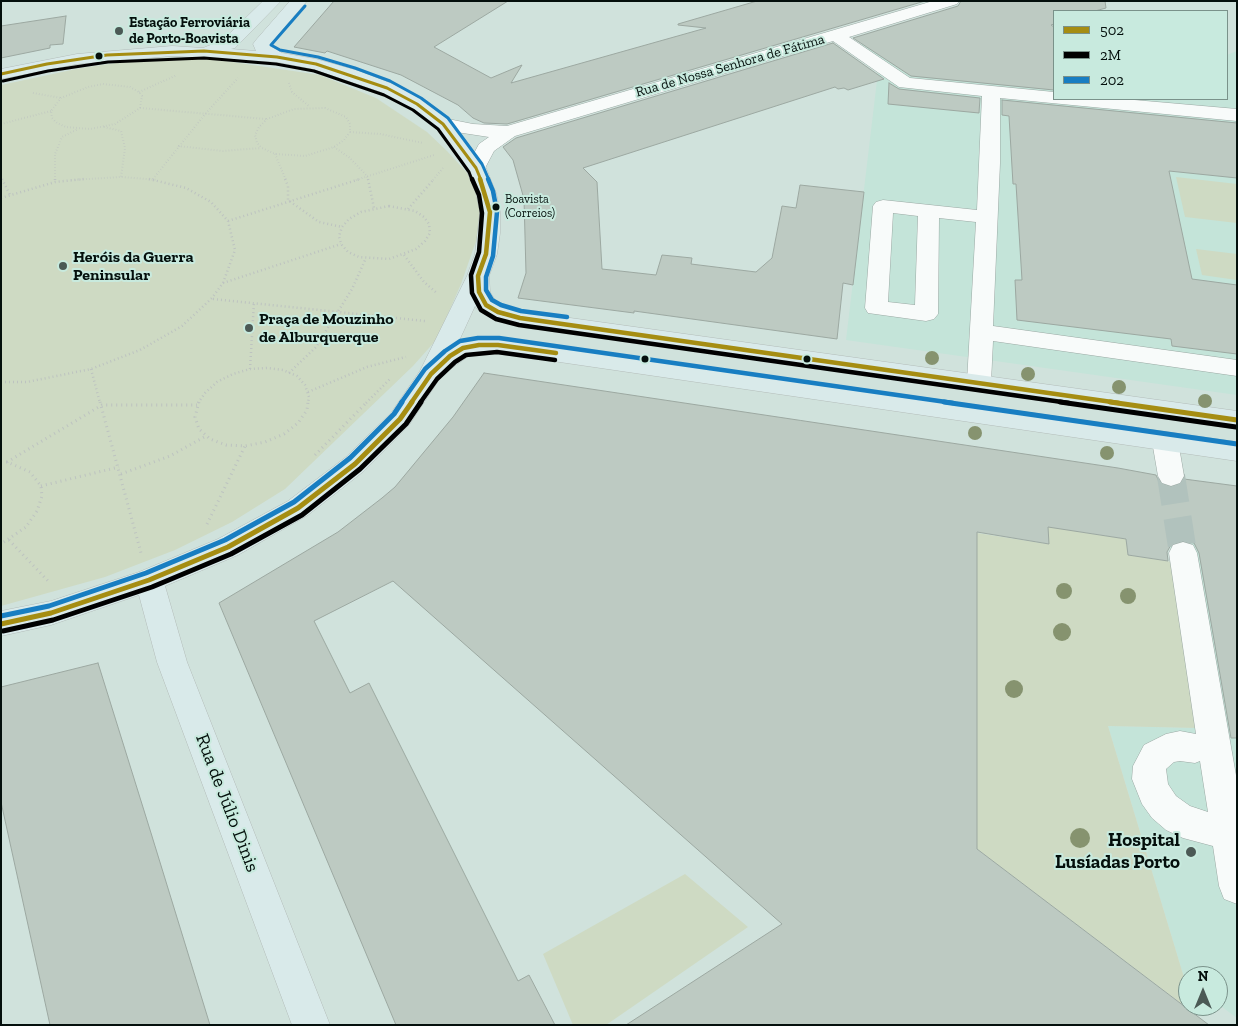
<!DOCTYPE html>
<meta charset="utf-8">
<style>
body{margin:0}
#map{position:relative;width:1238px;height:1026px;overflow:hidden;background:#d0e2dc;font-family:"Zilla Slab",serif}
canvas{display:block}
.frame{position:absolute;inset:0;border:2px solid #040f0c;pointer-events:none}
.legend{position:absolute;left:1053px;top:10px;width:175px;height:90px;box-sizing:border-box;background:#c8eade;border:1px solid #7a928a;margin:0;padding:6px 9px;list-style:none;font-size:15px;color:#040f0c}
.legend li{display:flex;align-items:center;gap:10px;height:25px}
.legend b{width:25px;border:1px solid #7a928a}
.north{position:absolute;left:1178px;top:966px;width:50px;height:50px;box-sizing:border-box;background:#c8eade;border:1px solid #7a928a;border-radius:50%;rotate:0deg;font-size:14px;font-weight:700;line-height:20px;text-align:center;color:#040f0c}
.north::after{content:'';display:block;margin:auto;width:18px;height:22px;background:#4b5955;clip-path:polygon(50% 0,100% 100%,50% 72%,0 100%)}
</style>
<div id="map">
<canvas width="1238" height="1026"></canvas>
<div class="frame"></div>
<ul class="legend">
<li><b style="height:6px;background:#a58d12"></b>502</li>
<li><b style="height:6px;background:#000"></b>2M</li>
<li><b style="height:6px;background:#187ec2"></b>202</li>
</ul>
<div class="north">N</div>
</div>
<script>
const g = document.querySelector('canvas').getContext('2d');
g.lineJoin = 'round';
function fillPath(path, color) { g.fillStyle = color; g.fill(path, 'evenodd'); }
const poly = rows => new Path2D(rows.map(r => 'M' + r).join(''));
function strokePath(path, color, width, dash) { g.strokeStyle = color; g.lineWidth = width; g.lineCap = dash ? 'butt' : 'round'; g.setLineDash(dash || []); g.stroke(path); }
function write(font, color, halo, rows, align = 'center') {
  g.font = font + ' "Zilla Slab",serif'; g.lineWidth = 4; g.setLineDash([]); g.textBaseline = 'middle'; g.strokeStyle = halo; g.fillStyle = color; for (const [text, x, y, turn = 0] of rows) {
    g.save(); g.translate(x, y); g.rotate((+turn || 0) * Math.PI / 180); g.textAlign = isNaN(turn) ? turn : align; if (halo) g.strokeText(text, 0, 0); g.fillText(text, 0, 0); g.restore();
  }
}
const built = poly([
 [862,44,890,62,932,65,1054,79,1054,99,1227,99,1227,55,1237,51,1237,395,846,340,878,72,844,49],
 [1159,476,1237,486,1237,1018,1218,1004,1218,976,1188,976,1188,985,1186,984,1108,726,1198,728]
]);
const green = poly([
 [173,60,219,60,320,75,376,98,427,132,447,151,481,188,483,221,461,284,437,339,413,366,285,489,232,522,175,550,105,577,1,606,1,85,81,68,130,61],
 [1176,177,1237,184,1237,223,1185,217],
 [1196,249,1237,254,1237,280,1202,275],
 [1047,513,1079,518,1080,532,1126,539,1128,555,1173,562,1198,728,1108,726,1186,984,1188,985,1188,1006,1193,1006,1191,1011,977,849,977,533,1048,544],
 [685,874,748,927,606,1025,573,1025,543,954]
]);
const building = poly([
 [334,1,508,1,434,47,491,78,522,65,511,83,706,28,678,25,678,24,757,1,925,1,507,124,484,123,473,118,458,105,401,75,327,51,325,53,294,47,334,1],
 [961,1,1105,1,1106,8,1095,11,1054,11,1054,24,1051,25,1054,27,1054,90,911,76,853,38,958,6,961,1],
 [66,16,63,44,50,45,50,48,1,58,1,26,66,16],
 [833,43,884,79,848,90,844,88,838,89,835,87,583,168,597,182,602,269,656,275,662,255,692,258,691,264,756,272,772,258,782,206,796,208,800,185,864,192,853,285,843,283,837,339,634,311,634,313,518,298,526,273,524,199,513,160,503,147,516,138,833,43],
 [889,83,899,89,980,98,979,113,888,104,889,83],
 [1002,100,1237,123,1237,178,1169,171,1192,279,1237,285,1237,354,1172,346,1171,339,1017,320,1015,280,1022,280,1016,184,1013,184,1009,116,1002,115,1002,100],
 [484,373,1118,468,1156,475,1160,484,1170,488,1181,485,1184,479,1237,486,1237,738,1231,738,1199,553,1194,543,1184,540,1172,543,1167,552,1168,561,1128,555,1126,539,1048,527,1049,544,977,532,977,849,1209,1025,626,1025,782,924,393,581,314,621,350,693,369,683,518,981,529,975,555,1025,396,1025,219,603,338,532,382,498,395,487,453,417,484,373],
 [98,663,151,833,210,1025,50,1025,1,802,1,687,98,663]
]);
const minorTunnel = poly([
 [1171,476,1183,553]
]);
const pathFar2 = poly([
 [289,83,292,92,310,107],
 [103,84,130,87,139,92,142,96,140,108,115,124,90,129,66,127,57,123,52,118,51,111,61,98,88,87,103,84],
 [139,92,177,75],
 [33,93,61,98],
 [140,108,266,119],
 [325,108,346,117,350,124,350,132,344,140,334,147,305,156,275,154,262,148,257,143,255,135,259,127,267,119,294,109,325,108],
 [1,124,51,111],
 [104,127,121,131,125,148,121,177],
 [350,132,380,134,423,143],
 [178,146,223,151,261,148],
 [334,147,350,158,367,176,368,180],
 [275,154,286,180],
 [1,177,2,180],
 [153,179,206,113,238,78],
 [55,180,55,154,62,137,78,129],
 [71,180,121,177,157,180],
 [356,180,434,155],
 [433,180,443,168]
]);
const pathFar1 = poly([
 [2,179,10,195],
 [55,179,55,182],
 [285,179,288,186,288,200,319,222,342,227],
 [368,179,374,208],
 [1,198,55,182,84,179],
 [389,206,415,211,424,217,429,224,430,233,425,241,416,249,389,259,359,257,348,252,341,244,339,236,342,227,349,219,361,212,389,206],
 [408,209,434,179],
 [228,221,360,179],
 [404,255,424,282,438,294],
 [223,283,341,244],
 [213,299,425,321],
 [91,369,100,403],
 [250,369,254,302],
 [289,373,316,347,352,289,366,258],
 [1,382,27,382,91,369,140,350,182,326,212,298,223,283,235,250,228,221,211,202,186,188,149,179],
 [308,392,367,367,406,357],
 [198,403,205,393,217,382,233,374,250,369,267,368,283,370,297,376,305,385,309,397,308,403],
 [366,403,390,379]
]);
const path = poly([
 [100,402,141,553],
 [199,402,195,417,199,429,210,439,226,445,245,446,265,442,284,434,298,423,307,410,308,402],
 [315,455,367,402],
 [1,462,7,462,30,472,41,486,42,496,37,511,26,527,1,544],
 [7,462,102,405,197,405],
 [121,474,170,456,206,436],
 [41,486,119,467],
 [207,524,245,446],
 [9,540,49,582]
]);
const minor = poly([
 [933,1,959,1,957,4,849,37,910,78,1054,92,1054,99,1123,99,1237,109,1237,121,1000,98,1000,163,993,326,1237,360,1237,376,993,341,991,382,988,388,979,390,970,388,967,382,976,222,939,218,938,314,934,319,926,321,868,313,865,308,873,206,876,202,883,200,977,210,982,96,899,87,833,41,515,136,494,151,483,172,476,174,469,172,466,168,479,144,489,137,443,130,436,128,434,124,436,120,443,118,473,124,507,126,933,1],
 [893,213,918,216,915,305,888,302,893,213],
 [1165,432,1174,434,1178,441,1184,476,1180,483,1171,486,1162,483,1158,476,1152,441,1156,434,1165,432],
 [1183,542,1193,545,1197,553,1237,781,1237,904,1224,899,1219,886,1213,846,1183,838,1166,830,1152,818,1142,804,1132,779,1133,766,1144,745,1166,734,1180,731,1196,734,1169,553,1173,545,1183,542],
 [1180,761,1195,763,1200,761,1208,812,1190,806,1176,796,1168,784,1166,769,1174,762,1180,761]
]);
const major = poly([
 [263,1,281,1,235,48,231,49,256,51,253,44,256,40,290,1,307,1,282,30,271,44,272,47,282,53,316,59,359,71,393,84,424,100,450,120,486,168,496,193,500,212,500,233,497,254,489,276,490,292,495,300,506,307,520,311,1237,411,1237,429,520,325,490,317,478,310,475,306,459,341,479,337,498,337,1237,442,1237,461,498,353,470,355,442,375,409,425,364,471,308,515,238,555,165,586,187,662,330,1025,292,1025,157,662,139,595,51,625,1,636,1,611,51,601,139,572,218,539,288,501,346,457,391,413,420,371,467,276,475,254,480,212,476,193,466,169,436,128,410,108,381,92,313,69,277,62,172,56,77,64,1,79,1,69,77,54,172,46,203,48,223,40,263,1]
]);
const bus1Far2 = poly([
 [1,74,47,64,107,55,204,51,277,57,316,64,387,88,417,104,443,124,476,168,481,180]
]);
const bus1Far1 = poly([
 [480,179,490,212,486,254,478,276,479,292,486,305,498,312,520,318,1119,403],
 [411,403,431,374,450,356,463,348,479,345,498,345,556,353]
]);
const bus1 = poly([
 [1110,402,1237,420],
 [1,624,51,613,149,580,228,547,298,508,355,464,400,419,412,402]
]);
const bus2Far2 = poly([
 [3,81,48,71,108,62,204,58,276,64,314,71,384,95,413,110,438,129,469,172,472,180]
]);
const bus2Far1 = poly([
 [472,179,479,195,482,213,479,252,471,275,472,293,481,310,496,319,519,325,1069,403],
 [420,403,437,379,455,362,466,355,497,352,555,360]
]);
const bus2 = poly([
 [1060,402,1236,427],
 [3,631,53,620,152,587,231,554,302,515,360,469,406,424,421,402]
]);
const bus3Far2 = poly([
 [305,6,271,45,280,50,318,57,355,68,390,81,421,98,448,118,482,164,489,180]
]);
const bus3Far1 = poly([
 [488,179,493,191,497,212,493,256,486,277,486,290,492,300,501,305,521,311,567,317],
 [401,403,425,369,445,351,460,341,478,338,499,338,953,403]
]);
const bus3 = poly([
 [944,402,1237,444],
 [1,616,49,606,146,573,225,540,294,502,350,458,394,414,402,402]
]);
const trees = [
 [932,358,7],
 [1028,374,7],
 [1119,387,7],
 [1205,401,7],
 [975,433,7],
 [1107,453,7],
 [1064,591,8],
 [1128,596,8],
 [1062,632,9],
 [1014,689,9],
 [1080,838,10]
];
const markers = [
 [119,31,5,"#4b5955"],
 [99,56,4.5,"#040f0c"],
 [496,207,4.5,"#040f0c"],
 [63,266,5,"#4b5955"],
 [249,328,5,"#4b5955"],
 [645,359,4.5,"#040f0c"],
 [807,359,4.5,"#040f0c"],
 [1191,852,6,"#4b5955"]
];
const farBusnames = [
 ["Boavista",505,200],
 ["(Correios)",505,214]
];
const farPoinames = [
 ["Estação Ferroviária",129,23],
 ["de Porto-Boavista",129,39]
];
const farStreetnames = [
 ["Rua de Nossa Senhora de Fátima",730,66,-16]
];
const poiNames = [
 ["Heróis da Guerra",73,257],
 ["Peninsular",73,275],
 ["Praça de Mouzinho",259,319],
 ["de Alburquerque",259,337]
];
const nearStreetnames = [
 ["Rua de Júlio Dinis",227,803,69]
];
const nearPoinames = [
 ["Hospital",1180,841],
 ["Lusíadas Porto",1180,863]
];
fillPath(built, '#c4e4d9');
fillPath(green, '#cedac3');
fillPath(building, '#bdcac2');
strokePath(building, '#9ca8a1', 1);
strokePath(minorTunnel, '#b1c2bd', 28, [28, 14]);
strokePath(minor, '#9ba9a4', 1);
strokePath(major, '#b3bcb9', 1);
strokePath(pathFar2, '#bdc3c0', 2, [0.5, 2.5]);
strokePath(pathFar1, '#bdc3c0', 2.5, [1, 3]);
strokePath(path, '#bdc3c0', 3, [1, 4]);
fillPath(minor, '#f8fbfa');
fillPath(major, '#d9eaea');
strokePath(bus1Far2, '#a58d12', 3);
strokePath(bus1Far1, '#a58d12', 4.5);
strokePath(bus1, '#a58d12', 5);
strokePath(bus2Far2, '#000', 3);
strokePath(bus2Far1, '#000', 4.5);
strokePath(bus2, '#000', 5);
strokePath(bus3Far2, '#187ec2', 3);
strokePath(bus3Far1, '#187ec2', 4.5);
strokePath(bus3, '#187ec2', 5);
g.fillStyle = '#86936f';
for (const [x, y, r] of trees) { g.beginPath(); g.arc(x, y, r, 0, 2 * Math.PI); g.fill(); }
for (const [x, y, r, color] of markers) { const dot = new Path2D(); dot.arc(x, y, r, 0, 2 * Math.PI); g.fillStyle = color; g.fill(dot); strokePath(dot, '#c8eade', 2); }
write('12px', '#040f0c', '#c8eade', farBusnames, 'left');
write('bold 14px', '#040f0c', '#c8eade', farPoinames, 'left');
write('14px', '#040f0c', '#c8eade', farStreetnames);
write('bold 16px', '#040f0c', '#c8eade', poiNames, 'left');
write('19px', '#040f0c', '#c8eade', nearStreetnames);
write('bold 19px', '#040f0c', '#c8eade', nearPoinames, 'right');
</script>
